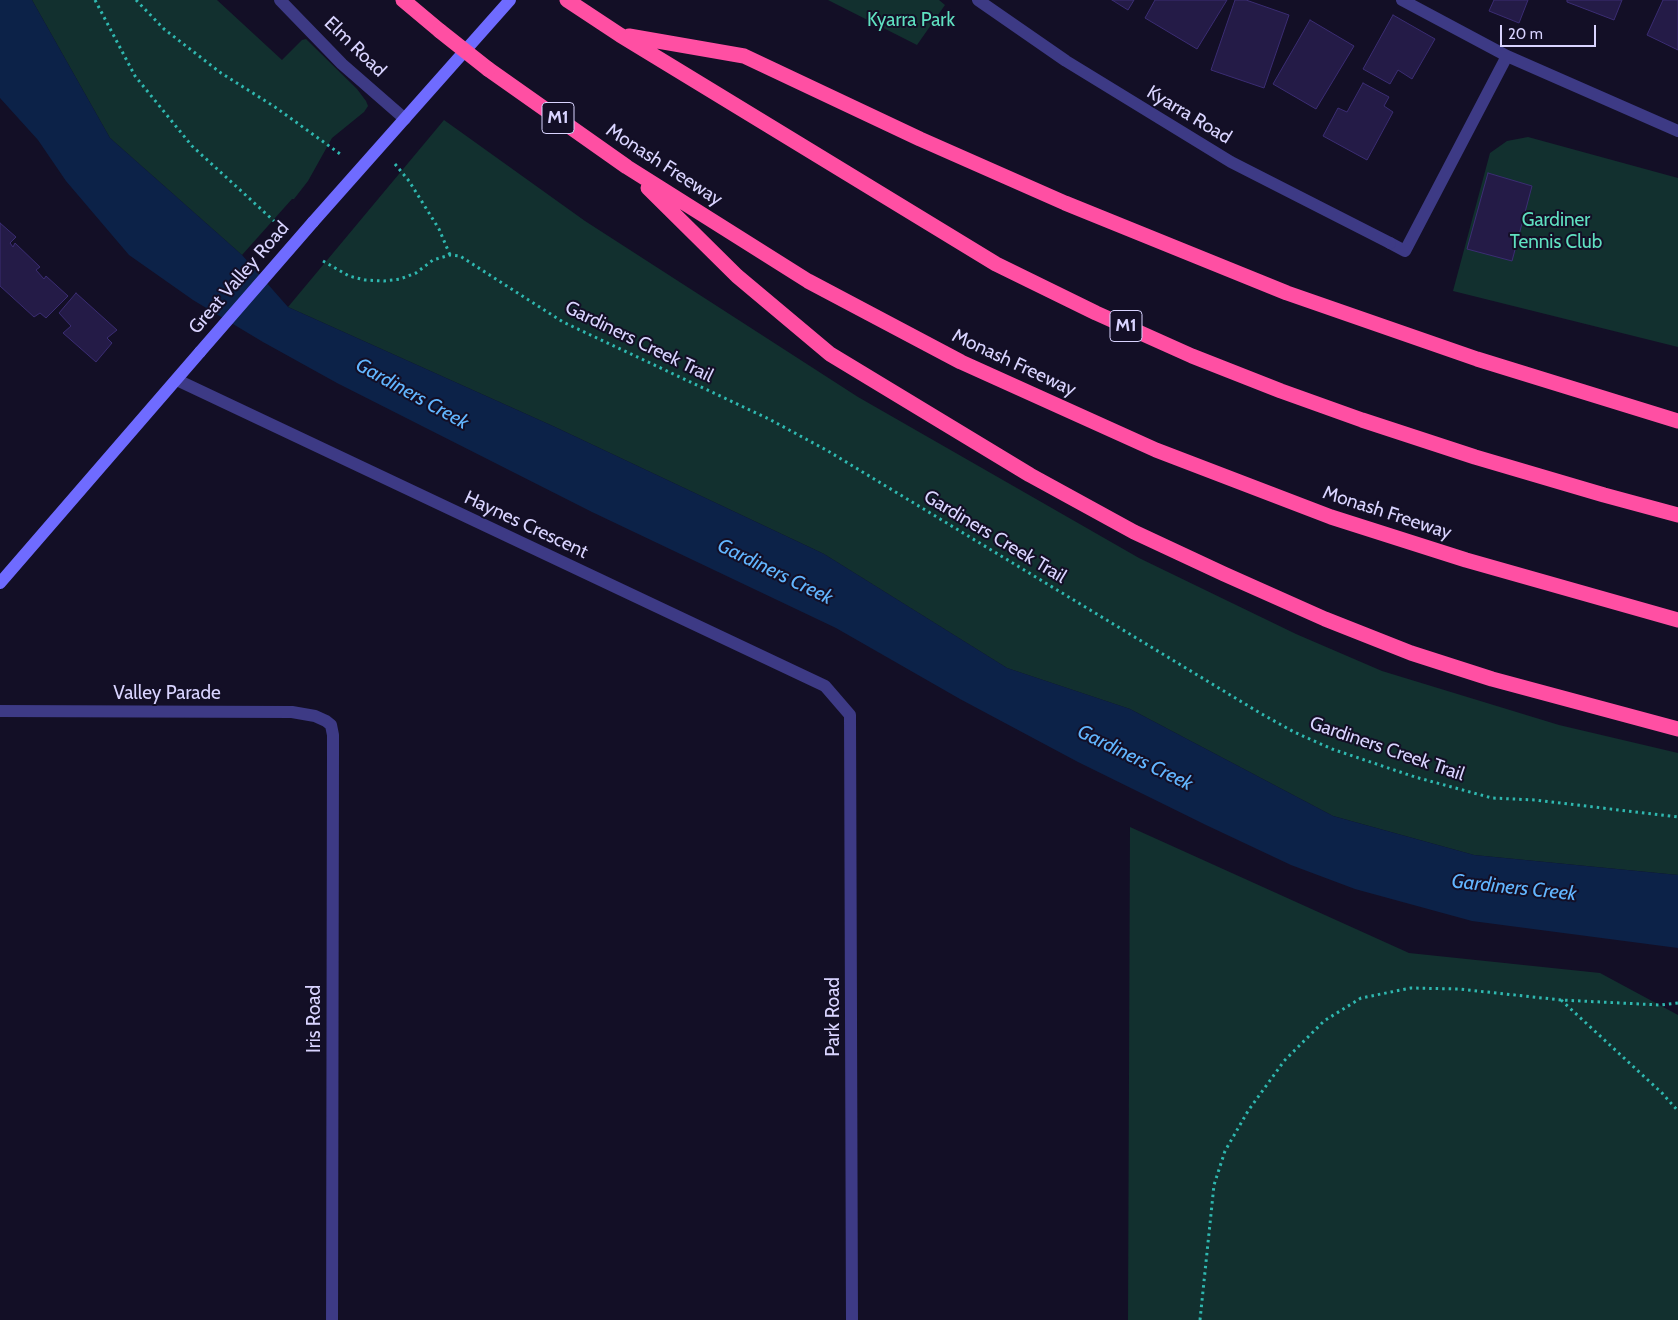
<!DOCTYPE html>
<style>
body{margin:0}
#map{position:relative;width:1678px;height:1320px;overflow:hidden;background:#130f26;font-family:Cabin,sans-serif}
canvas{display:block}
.scale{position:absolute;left:1500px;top:25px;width:96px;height:22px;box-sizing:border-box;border:2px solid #d9d4ff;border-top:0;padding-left:6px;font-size:15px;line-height:18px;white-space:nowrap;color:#d9d4ff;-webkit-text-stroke:4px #130f26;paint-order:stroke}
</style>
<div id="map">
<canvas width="1678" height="1320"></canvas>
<div class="scale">20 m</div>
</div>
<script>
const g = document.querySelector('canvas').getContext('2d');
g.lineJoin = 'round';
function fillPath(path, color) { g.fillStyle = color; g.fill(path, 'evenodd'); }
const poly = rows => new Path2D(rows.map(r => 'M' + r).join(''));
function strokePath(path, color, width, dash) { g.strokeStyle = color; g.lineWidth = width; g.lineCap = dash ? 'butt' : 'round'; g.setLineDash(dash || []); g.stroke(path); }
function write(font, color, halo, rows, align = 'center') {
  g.font = font + ' Cabin,sans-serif'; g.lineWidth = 4; g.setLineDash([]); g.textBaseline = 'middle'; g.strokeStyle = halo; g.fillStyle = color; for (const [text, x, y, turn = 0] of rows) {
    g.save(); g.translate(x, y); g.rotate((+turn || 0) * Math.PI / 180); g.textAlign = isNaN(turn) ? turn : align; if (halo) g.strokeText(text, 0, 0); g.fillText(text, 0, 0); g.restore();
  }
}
const green = poly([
 [32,0,217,0,282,60,302,40,306,39,357,89,366,101,368,106,364,112,332,138,308,181,294,199,292,199,242,255,110,138],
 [828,0,939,0,945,5,917,45],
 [444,120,585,221,858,397,1139,558,1296,634,1382,671,1559,725,1678,753,1678,875,1474,855,1333,816,1130,709,1007,668,824,554,555,427,288,307],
 [1528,137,1678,178,1678,347,1453,291,1490,153,1507,141],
 [1130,827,1409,953,1600,973,1678,1015,1678,1320,1128,1320]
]);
const water = poly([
 [0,0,32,0,110,138,242,255,288,307,555,427,824,554,1007,668,1130,709,1333,816,1474,855,1678,875,1678,948,1472,921,1355,889,1291,865,1206,825,1078,762,960,699,836,628,592,512,337,383,263,342,193,300,129,255,66,181,38,140,0,98]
]);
const building = poly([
 [1112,0,1134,0,1128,10,1112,0],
 [1155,0,1227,0,1197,49,1145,18,1155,0],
 [1235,0,1246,0,1289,15,1264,88,1211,70,1235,0],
 [1494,0,1528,0,1519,23,1489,11,1494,0],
 [1567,0,1622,0,1614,20,1567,2,1567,0],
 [1663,0,1678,0,1678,50,1647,35,1663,0],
 [1393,15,1435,39,1412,79,1398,70,1390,84,1363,69,1393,15],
 [1310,20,1354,46,1316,109,1273,84,1310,20],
 [1363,83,1389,97,1384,106,1393,112,1367,160,1323,136,1338,108,1347,112,1363,83],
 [1488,173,1532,186,1512,261,1467,249,1488,173],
 [0,223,16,237,10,243,13,247,15,243,40,267,36,270,44,279,46,276,68,296,46,318,40,313,34,317,0,286,0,223],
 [76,293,117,330,107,338,112,343,96,362,63,333,71,326,59,313,76,293]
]);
const path = poly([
 [95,0,135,76,192,146,274,221],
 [136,0,164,29,221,73,275,107,343,156],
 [395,164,409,181,439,229,450,255],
 [323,261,349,276,365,280,384,281,400,279,416,273,433,260,450,255,460,256,563,322,769,419,828,451,1260,713,1294,732,1332,749,1415,777,1492,798,1535,800,1678,817],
 [1561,1000,1662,1093,1678,1111],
 [1200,1320,1214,1185,1225,1151,1248,1111,1284,1061,1324,1021,1361,998,1411,988,1459,989,1561,1000,1660,1005,1678,1003]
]);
const lane = poly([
 [1402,0,1507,56,1678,131],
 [1390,243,1405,251,1507,56]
]);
const street = poly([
 [280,0,342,64,405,119],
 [978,0,1066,61,1231,162,1390,243],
 [177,380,825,686,850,715,852,1320],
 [0,711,292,712,315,716,326,721,331,725,333,735,333,754,332,1320]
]);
const secondary = poly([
 [313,222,510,0],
 [0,583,200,352]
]);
const highway = poly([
 [403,0,440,31],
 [567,0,620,35,996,264,1096,313,1192,356,1281,391,1362,420,1475,457,1604,495,1678,515],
 [629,36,744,56,920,139,1065,203,1287,293,1477,359,1678,421],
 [488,69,627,167,808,281,961,362,1156,450,1331,517,1466,560,1678,620],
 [648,188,737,276,830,354,1030,475,1134,532,1224,574,1325,619,1411,653,1492,679,1678,729]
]);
const secondaryBridge = poly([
 [200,352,313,222]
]);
const highwayBridge = poly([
 [440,31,488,69]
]);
const shields = [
 [558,118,32],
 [1126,326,32]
];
const shieldNames = [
 ["M1",558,118],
 ["M1",1126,326]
];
const parkNames = [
 ["Kyarra Park",911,20],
 ["Gardiner",1556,220],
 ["Tennis Club",1556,242]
];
const streetNames = [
 ["Elm Road",355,47,44],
 ["Kyarra Road",1189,115,31],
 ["Monash Freeway",664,165,33],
 ["Great Valley Road",239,278,-49],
 ["Gardiners Creek Trail",639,342,26],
 ["Monash Freeway",1014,363,25],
 ["Monash Freeway",1387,513,18],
 ["Haynes Crescent",526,525,25],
 ["Gardiners Creek Trail",995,537,31],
 ["Valley Parade",167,693],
 ["Gardiners Creek Trail",1387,749,19],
 ["Park Road",833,1017,-90],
 ["Iris Road",314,1019,-90]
];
const waterNames = [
 ["Gardiners Creek",412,394,29],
 ["Gardiners Creek",775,572,26],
 ["Gardiners Creek",1135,758,26],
 ["Gardiners Creek",1514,888,6]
];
fillPath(green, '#12302f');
fillPath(water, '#0c2248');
fillPath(building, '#241b47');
strokePath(building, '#3b2d73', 1);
strokePath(path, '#2fb8b0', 3, [2.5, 4]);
strokePath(lane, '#3d3a85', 12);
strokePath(street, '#3d3a85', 12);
strokePath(secondary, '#6f6bff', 12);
strokePath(highway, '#ff4fa3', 15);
strokePath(secondaryBridge, '#6f6bff', 12);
strokePath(highwayBridge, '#ff4fa3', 15);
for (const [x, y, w] of shields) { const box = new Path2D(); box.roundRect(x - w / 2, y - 15.5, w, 31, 4); g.fillStyle = '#130f26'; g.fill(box); strokePath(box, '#d9d4ff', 1); }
write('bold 18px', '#d9d4ff', null, shieldNames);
write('19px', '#5fe0c0', '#130f26', parkNames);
write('19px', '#d9d4ff', '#130f26', streetNames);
write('italic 20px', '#62b6ff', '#130f26', waterNames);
</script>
